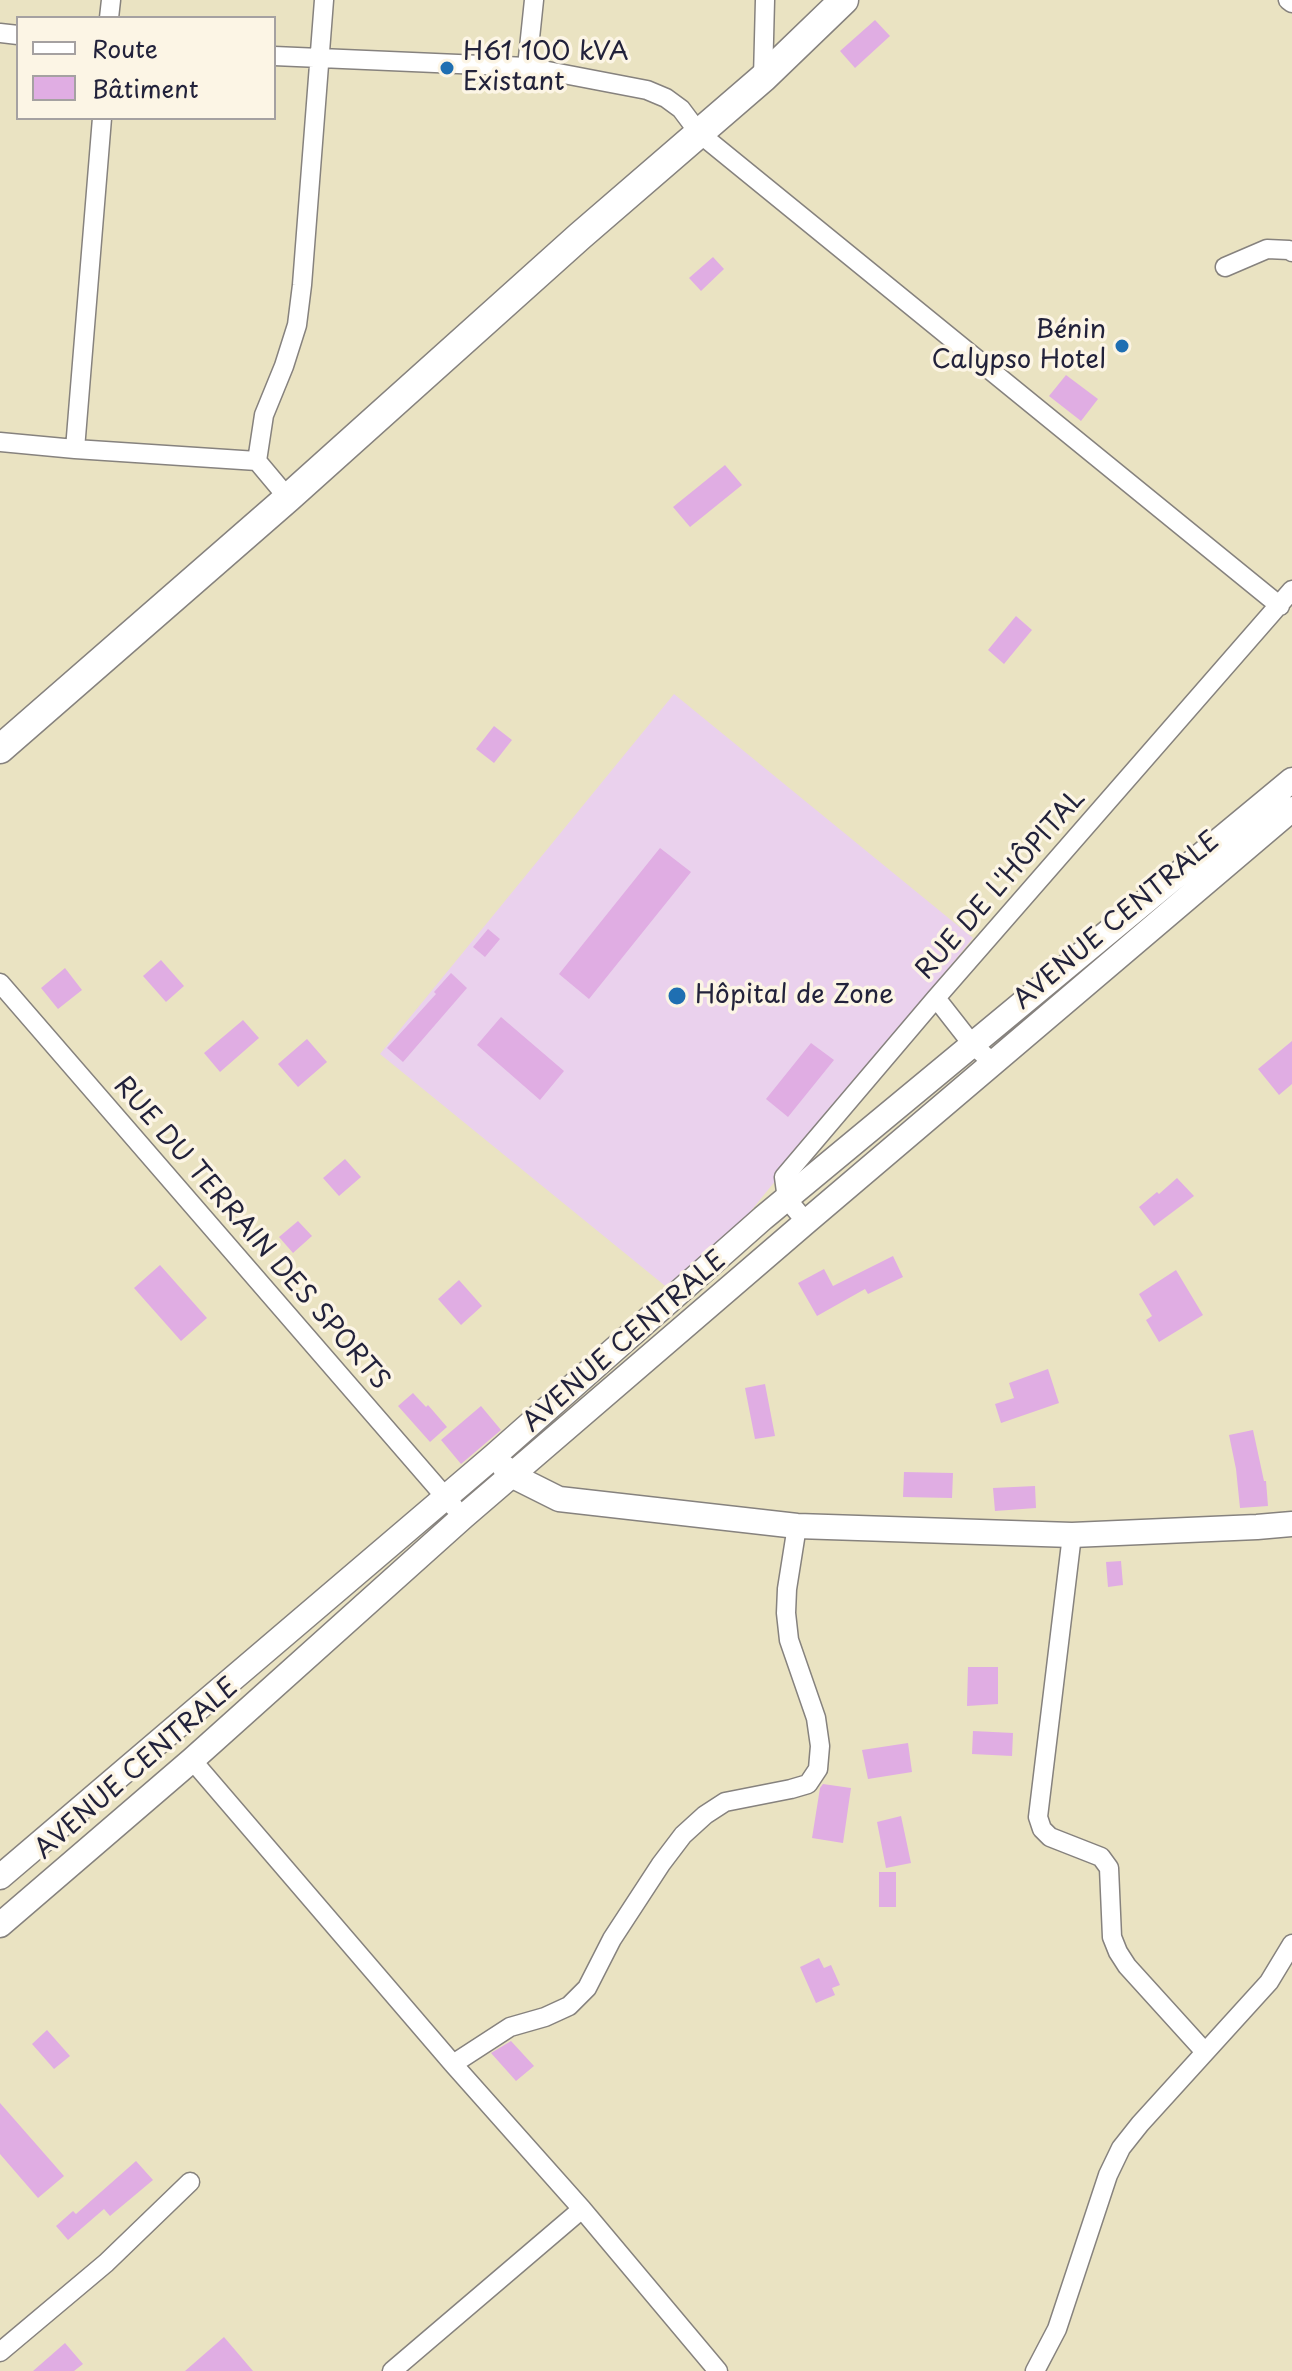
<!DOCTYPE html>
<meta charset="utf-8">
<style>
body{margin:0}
#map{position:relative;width:1292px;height:2371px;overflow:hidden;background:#eae3c2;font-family:"Playpen Sans",sans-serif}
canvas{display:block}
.legend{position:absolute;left:16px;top:16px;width:260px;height:104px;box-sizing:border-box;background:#fcf5e5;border:2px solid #a5a1a1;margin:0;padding:10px 14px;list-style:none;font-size:24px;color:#22223b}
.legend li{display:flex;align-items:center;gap:16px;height:40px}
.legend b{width:40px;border:2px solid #a5a1a1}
</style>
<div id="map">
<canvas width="1292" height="2371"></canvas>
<ul class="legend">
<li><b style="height:10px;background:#fff"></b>Route</li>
<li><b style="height:22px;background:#e0ade3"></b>Bâtiment</li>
</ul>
</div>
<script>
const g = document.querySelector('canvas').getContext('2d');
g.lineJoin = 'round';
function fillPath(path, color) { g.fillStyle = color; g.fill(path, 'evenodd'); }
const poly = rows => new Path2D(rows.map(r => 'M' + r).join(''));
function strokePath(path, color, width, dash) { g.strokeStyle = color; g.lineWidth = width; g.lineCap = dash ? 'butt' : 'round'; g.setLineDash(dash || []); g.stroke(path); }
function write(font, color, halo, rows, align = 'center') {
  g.font = font + ' "Playpen Sans",sans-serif'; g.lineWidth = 7; g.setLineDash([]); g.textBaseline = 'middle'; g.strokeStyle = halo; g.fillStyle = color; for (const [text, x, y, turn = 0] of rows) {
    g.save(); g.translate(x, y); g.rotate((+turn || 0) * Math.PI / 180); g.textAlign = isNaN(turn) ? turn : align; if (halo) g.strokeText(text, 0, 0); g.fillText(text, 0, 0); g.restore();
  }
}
const built = poly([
 [674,694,973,938,680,1298,380,1054]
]);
const building = poly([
 [875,20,890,36,855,68,840,51],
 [713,257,724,269,701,291,689,278],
 [1066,375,1098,399,1081,421,1049,396],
 [725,465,742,485,690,527,673,507],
 [1016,616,1032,630,1004,664,988,650],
 [494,726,512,740,494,763,476,749],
 [660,848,691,872,589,999,559,974],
 [488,929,500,939,485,957,473,947],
 [161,960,184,986,166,1002,143,976],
 [65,968,82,990,58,1009,41,988],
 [451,973,467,988,403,1062,387,1048,436,994,434,992],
 [501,1017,564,1071,540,1100,477,1045],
 [243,1020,259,1038,220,1072,204,1053],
 [307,1039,327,1062,298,1087,278,1064],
 [1292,1041,1292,1084,1279,1095,1258,1069],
 [811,1043,834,1060,788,1117,766,1099],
 [345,1159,361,1177,339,1196,323,1178],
 [1177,1178,1194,1196,1154,1226,1139,1207,1157,1192,1159,1194],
 [298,1221,312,1236,293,1253,279,1237],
 [893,1256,903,1277,868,1294,865,1289,817,1316,798,1283,824,1269,833,1286],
 [160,1265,207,1318,181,1341,134,1288],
 [1176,1270,1203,1315,1159,1342,1146,1320,1152,1316,1139,1294],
 [459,1280,482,1306,461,1325,438,1299],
 [1048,1369,1059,1403,1001,1423,995,1404,1014,1398,1009,1383],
 [765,1384,775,1436,755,1439,745,1388],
 [413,1393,426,1407,428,1405,447,1427,430,1442,398,1406],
 [481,1406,501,1430,461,1464,441,1440],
 [1253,1430,1264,1481,1266,1481,1268,1506,1240,1508,1236,1469,1229,1435],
 [904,1472,953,1473,952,1498,903,1497],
 [1035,1486,1036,1508,995,1511,993,1488],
 [1121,1561,1123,1585,1108,1587,1106,1562],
 [968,1667,998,1667,998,1704,967,1706],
 [973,1731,1013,1733,1012,1756,972,1754],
 [908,1743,912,1772,868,1779,862,1750],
 [823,1784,851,1788,843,1843,812,1838,820,1788],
 [901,1816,911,1863,886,1868,877,1822],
 [879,1872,896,1872,896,1907,879,1907],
 [819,1958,824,1968,831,1965,840,1985,832,1988,835,1995,816,2003,800,1967],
 [47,2030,70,2056,54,2069,32,2044],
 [511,2041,534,2066,516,2081,491,2053],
 [0,2103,64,2176,38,2198,0,2154],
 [136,2161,153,2180,110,2216,104,2209,68,2240,56,2226,73,2211,76,2214],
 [224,2337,253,2371,185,2371],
 [65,2343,83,2364,74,2371,33,2371]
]);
const street = poly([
 [1288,0,1292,3],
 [109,18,111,0],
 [0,33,18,35],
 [274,56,527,67,647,90,666,98,681,109,699,133,1280,606],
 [527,67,534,0],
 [763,78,765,0],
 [1225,267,1267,249,1289,250,1292,252],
 [0,442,75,449,257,461],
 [75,449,102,118],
 [288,498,257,461,264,415,284,366,297,325,302,285,324,0],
 [0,983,454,1507],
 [936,998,972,1044,993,1063],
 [806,1222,787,1199,784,1177,936,998,1292,590],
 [1072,1535,1038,1817,1042,1829,1050,1837,1101,1857,1109,1868,1112,1937,1118,1952,1127,1966,1205,2052],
 [192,1760,453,2064,582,2209,718,2371],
 [453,2064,510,2027,545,2017,569,2006,587,1988,612,1939,661,1864,683,1835,705,1815,725,1802,791,1789,808,1784,818,1769,820,1746,816,1718,789,1640,786,1613,787,1589,797,1526],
 [0,2352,106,2263,190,2182],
 [392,2371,582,2209],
 [1035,2371,1057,2329,1108,2175,1121,2148,1140,2124,1269,1982,1292,1944]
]);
const secondary = poly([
 [505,1468,513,1476,559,1499,797,1526,1072,1535,1257,1527,1292,1524],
 [0,1877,494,1456,763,1218,1292,780],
 [0,1925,192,1760,463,1517,806,1222,1292,809]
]);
const primary = poly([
 [0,749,288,498,580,236,763,78,844,0]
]);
const markers = [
 [447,68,8,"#1f6fb2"],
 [1122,346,8,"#1f6fb2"],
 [677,996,10,"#1f6fb2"]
];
const poiNames = [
 ["H61 100 kVA",463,53],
 ["Existant",463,83],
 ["Bénin",1106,331,"right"],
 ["Calypso Hotel",1106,361,"right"],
 ["Hôpital de Zone",695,996]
];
const streetNames = [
 ["RUE DE L'HÔPITAL",1001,885,-49],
 ["AVENUE CENTRALE",1117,921,-40],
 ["RUE DU TERRAIN DES SPORTS",251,1234,49],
 ["AVENUE CENTRALE",625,1342,-41],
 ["AVENUE CENTRALE",137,1769,-41]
];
fillPath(built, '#ead1ed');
fillPath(building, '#e0ade3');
strokePath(street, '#86827e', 21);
strokePath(secondary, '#86827e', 27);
strokePath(primary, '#86827e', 31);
strokePath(street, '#fff', 18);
strokePath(secondary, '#fff', 24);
strokePath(primary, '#fff', 28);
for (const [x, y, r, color] of markers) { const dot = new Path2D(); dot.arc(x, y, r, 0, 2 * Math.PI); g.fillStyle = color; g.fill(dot); strokePath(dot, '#fcf5e5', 3); }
write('26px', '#22223b', '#fcf5e5', poiNames, 'left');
write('26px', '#22223b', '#fcf5e5', streetNames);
</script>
